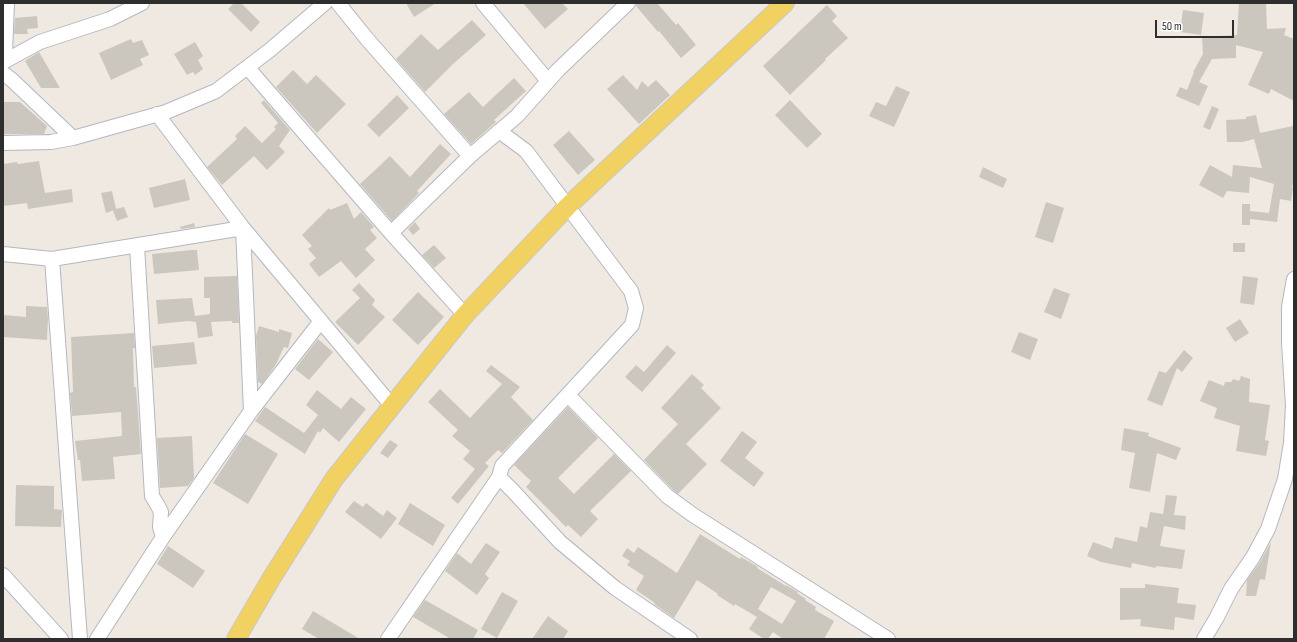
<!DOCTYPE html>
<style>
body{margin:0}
#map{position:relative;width:1297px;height:642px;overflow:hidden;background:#efe9e1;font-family:"Sofia Sans Condensed",sans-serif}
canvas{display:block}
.frame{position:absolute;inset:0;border:4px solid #2e2e2e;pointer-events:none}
.scale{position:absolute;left:1155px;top:20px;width:79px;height:18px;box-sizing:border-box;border:2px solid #2e2e2e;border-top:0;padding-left:5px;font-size:12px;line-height:14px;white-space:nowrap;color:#2e2e2e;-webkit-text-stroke:3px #fff;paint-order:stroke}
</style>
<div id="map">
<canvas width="1297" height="642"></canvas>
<div class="frame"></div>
<div class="scale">50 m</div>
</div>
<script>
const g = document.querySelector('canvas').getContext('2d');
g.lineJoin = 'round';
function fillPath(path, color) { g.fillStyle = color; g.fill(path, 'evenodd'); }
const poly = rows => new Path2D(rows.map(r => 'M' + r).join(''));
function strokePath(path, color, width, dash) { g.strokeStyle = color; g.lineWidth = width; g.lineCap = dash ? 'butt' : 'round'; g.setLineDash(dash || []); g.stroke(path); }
const building = poly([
 [234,3,241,3,260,22,251,32,228,9],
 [406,3,436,3,414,17],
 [523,3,562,3,568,9,545,29],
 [636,3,657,3,676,25,678,23,696,45,681,58,659,31,658,32,636,6],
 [1239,3,1266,3,1267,29,1286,28,1284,35,1294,39,1294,101,1271,89,1269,94,1248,85,1263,52,1236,45,1236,58,1212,59,1199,82,1208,86,1199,106,1176,96,1180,87,1187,90,1194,72,1193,72,1203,54,1202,37,1237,35],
 [827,5,837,16,832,21,848,38,825,59,826,60,790,95,763,66],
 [1183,10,1204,13,1201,35,1180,32],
 [37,16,38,28,27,29,28,34,14,34,15,18],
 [472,20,486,35,452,65,425,92,396,59,421,34,438,50],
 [131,39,133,43,142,40,149,55,140,59,143,65,111,80,99,53],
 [195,42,203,56,198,60,203,69,195,75,193,72,187,75,174,54],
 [39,52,60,88,41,88,25,61],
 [293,70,307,84,316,75,346,104,317,133,276,87],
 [623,75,637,90,642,81,648,87,656,80,670,95,639,124,607,89],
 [514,78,526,91,494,120,496,122,471,144,444,114,469,92,483,107],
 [896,86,910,92,894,127,869,116,876,102,886,106],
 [397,95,409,108,379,137,367,125],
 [264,100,290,130,279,146,285,152,267,170,254,156,222,185,207,167,237,139,235,136,245,126,262,143,276,129,274,127,278,123,261,103],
 [790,100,822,134,807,148,775,115],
 [3,102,20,102,47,126,44,134,3,134],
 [1212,106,1219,109,1210,130,1203,127],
 [1256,115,1260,133,1293,126,1294,132,1294,179,1292,188,1293,188,1291,201,1280,199,1277,222,1250,219,1250,225,1242,225,1242,204,1250,204,1250,211,1269,213,1274,184,1250,177,1249,193,1227,191,1223,198,1199,185,1210,165,1232,177,1233,165,1262,168,1254,139,1243,142,1227,142,1226,120,1246,119,1246,117],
 [569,131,595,160,578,175,553,145],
 [440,144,451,154,417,191,419,193,392,221,360,184,390,156,410,177],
 [39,161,45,193,72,189,73,202,28,209,27,203,3,206,3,164,17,162,18,164],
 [983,167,1007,179,1003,188,979,177],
 [185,179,190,200,154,208,149,188],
 [112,191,116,209,124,207,128,217,117,221,113,211,114,210,106,213,101,193],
 [1046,202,1064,208,1053,243,1035,237],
 [347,203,354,219,361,212,374,227,370,230,377,238,365,249,375,260,356,278,341,261,319,277,309,264,316,258,308,249,312,246,302,235,329,208,330,210],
 [415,222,420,229,413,235,408,229],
 [194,223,195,227,181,229,180,227],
 [1233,243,1245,243,1245,252,1233,252],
 [434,245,446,258,434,268,422,255],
 [192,250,197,250,199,270,154,274,152,254],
 [237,276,239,323,232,323,232,321,211,322,213,336,198,338,196,322,189,321,158,324,156,300,192,298,195,316,210,314,210,298,204,298,204,277],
 [1243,276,1258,278,1254,305,1240,303],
 [359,283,375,300,372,305,385,317,358,345,335,322,360,298,352,290],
 [1054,288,1070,294,1061,319,1044,312],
 [418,292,444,317,418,345,392,320],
 [26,306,47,307,48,318,47,340,3,337,4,315,26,317],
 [1240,319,1249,333,1235,342,1226,328],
 [259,326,279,332,279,329,292,333,288,348,284,347,276,364,262,384,258,382,256,336],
 [1019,332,1038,339,1030,360,1011,352],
 [134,333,135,348,133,348,134,387,136,387,141,454,113,457,115,479,82,481,80,460,78,460,75,441,122,436,121,412,72,416,70,393,73,392,71,337],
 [318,339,333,352,309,380,295,369],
 [194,342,197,364,154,368,152,346],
 [667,345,676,353,642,392,625,377,636,365,644,372],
 [1184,350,1193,358,1182,372,1177,368,1162,406,1147,400,1159,371,1166,373],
 [491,365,520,387,511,397,533,420,502,453,498,450,485,463,489,466,458,504,451,498,475,469,463,459,470,451,452,436,458,430,428,402,440,389,470,418,502,384,486,371],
 [692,374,704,385,701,388,721,408,686,444,707,464,678,494,673,490,644,460,678,424,661,408],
 [1241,376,1250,379,1249,402,1270,405,1265,440,1269,441,1266,456,1236,451,1240,426,1214,418,1217,408,1200,401,1209,380,1224,386,1225,382,1231,382,1233,379,1239,381],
 [317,390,341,409,351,397,366,409,339,442,323,428,320,433,318,431,305,454,255,421,265,407,304,433,318,415,306,405],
 [568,407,598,438,558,478,574,494,614,454,631,471,590,511,598,519,581,537,568,525,566,527,526,487,531,481,514,465],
 [1124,428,1149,433,1148,436,1181,448,1176,460,1157,453,1150,492,1129,488,1135,453,1121,450],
 [742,431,757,442,745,458,764,473,754,487,720,461],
 [245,434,278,454,248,504,213,483],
 [192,436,194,478,188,486,160,488,157,438],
 [390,440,398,445,388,458,380,453],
 [16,485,54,486,54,509,62,510,61,527,15,526],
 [1166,495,1177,496,1174,515,1186,516,1185,530,1164,526,1160,546,1185,550,1182,569,1156,566,1156,568,1132,563,1131,568,1101,562,1087,556,1093,542,1112,549,1115,537,1137,542,1140,526,1147,528,1150,512,1163,514],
 [354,501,363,507,366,503,383,516,387,510,397,518,381,539,345,512],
 [410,503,445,525,433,546,398,524],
 [700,534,740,559,741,557,758,567,757,568,786,586,786,585,798,592,797,593,806,599,805,600,816,607,815,610,834,621,824,639,783,639,773,632,768,639,764,639,749,629,757,617,735,604,734,606,717,595,718,594,697,580,674,618,654,604,655,603,636,590,644,576,627,565,630,561,622,556,627,548,634,553,638,547,677,573],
 [771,587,796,601,782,624,758,609],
 [1271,542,1265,580,1260,579,1256,596,1246,596,1247,580,1260,562],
 [486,543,500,552,485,574,489,578,477,595,445,571,457,553,471,564],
 [168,546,205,571,193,588,157,564],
 [1145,584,1179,588,1177,603,1196,605,1194,620,1175,617,1174,630,1140,626,1141,619,1120,620,1120,588,1145,588],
 [502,592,518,601,497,638,481,629],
 [425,600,478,630,473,639,451,639,413,617],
 [313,611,328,620,360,639,319,639,302,629],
 [548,616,568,631,563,639,532,639]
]);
const minor = poly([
 [338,3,367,39,470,156],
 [483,3,548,81],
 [3,58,5,53,7,3],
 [3,62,40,42,110,19,142,3],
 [248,68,391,233,465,315],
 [3,73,12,80,73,138],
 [157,114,243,228,392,406],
 [499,131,526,151,631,291,636,308,632,325,502,466,499,477,513,491,560,542,615,588,690,639],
 [3,143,51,142,73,138,166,112,216,91,270,50,325,3],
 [243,228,251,411],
 [391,233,470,156,517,116,558,70,628,3],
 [137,246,152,496,158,506,161,512,160,527,163,537,251,411,321,321],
 [3,254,52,259,80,639],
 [52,259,243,228],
 [568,395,667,496,693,515,888,639],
 [3,575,61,639],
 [97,639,163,537],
 [388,639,499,477],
 [1204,639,1217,617,1231,589,1253,557,1268,529,1285,479,1291,443,1293,405,1289,343,1289,307,1294,279]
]);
const major = poly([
 [236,639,271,579,334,479,392,406,465,315,568,206,785,3]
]);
fillPath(building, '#cbc7bf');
strokePath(minor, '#b4b7c1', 16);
strokePath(major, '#c9c9c9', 20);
strokePath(minor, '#fff', 14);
strokePath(major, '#f2d163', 18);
</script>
